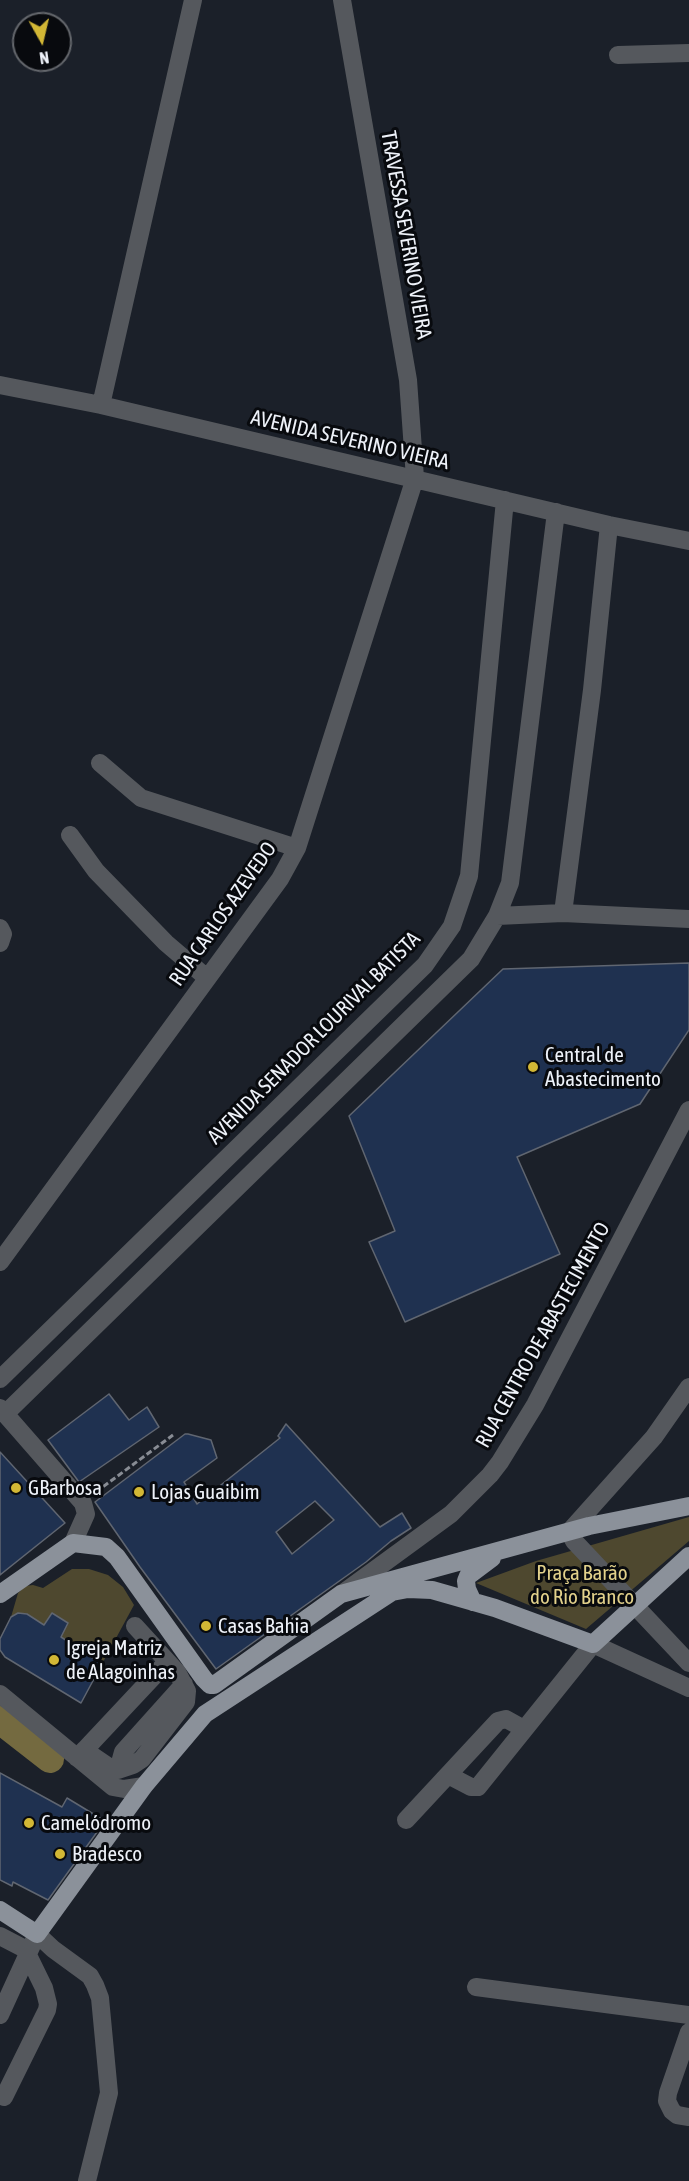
<!DOCTYPE html>
<meta charset="utf-8">
<style>
body{margin:0}
#map{position:relative;width:689px;height:2181px;overflow:hidden;background:#1b2029;font-family:"Asap Condensed",sans-serif}
canvas{display:block}
.north{position:absolute;left:12px;top:12px;width:60px;height:60px;box-sizing:border-box;background:#080a0e;border:2px solid #64676c;border-radius:50%;rotate:172deg;font-size:16px;font-weight:700;line-height:24px;text-align:center;color:#eef2f9}
.north::after{content:'';display:block;margin:auto;width:21px;height:27px;background:#d2b735;clip-path:polygon(50% 0,100% 100%,50% 72%,0 100%)}
</style>
<div id="map">
<canvas width="689" height="2181"></canvas>
<div class="north">N</div>
</div>
<script>
const g = document.querySelector('canvas').getContext('2d');
g.lineJoin = 'round';
function fillPath(path, color) { g.fillStyle = color; g.fill(path, 'evenodd'); }
const poly = rows => new Path2D(rows.map(r => 'M' + r).join(''));
function strokePath(path, color, width, dash) { g.strokeStyle = color; g.lineWidth = width; g.lineCap = dash ? 'butt' : 'round'; g.setLineDash(dash || []); g.stroke(path); }
function write(font, color, halo, rows, align = 'center') {
  g.font = font + ' "Asap Condensed",sans-serif'; g.lineWidth = 6; g.setLineDash([]); g.textBaseline = 'middle'; g.strokeStyle = halo; g.fillStyle = color; for (const [text, x, y, turn = 0] of rows) {
    g.save(); g.translate(x, y); g.rotate((+turn || 0) * Math.PI / 180); g.textAlign = isNaN(turn) ? turn : align; if (halo) g.strokeText(text, 0, 0); g.fillText(text, 0, 0); g.restore();
  }
}
const green = poly([
 [689,1517,689,1541,586,1629,476,1583,536,1561],
 [72,1569,89,1569,108,1575,123,1587,134,1605,102,1664,61,1637,68,1623,52,1613,44,1625,27,1614,18,1613,11,1617,18,1593,25,1586,33,1585,43,1588]
]);
const river = poly([
 [0,1720,50,1759]
]);
const building = poly([
 [689,963,689,1030,640,1104,517,1157,560,1254,405,1322,369,1242,395,1231,349,1116,503,969,689,963],
 [109,1394,129,1420,147,1407,159,1427,79,1482,48,1440,109,1394],
 [286,1424,380,1527,402,1513,411,1528,391,1541,366,1562,216,1669,140,1567,95,1502,185,1434,188,1434,211,1440,217,1458,184,1482,197,1504,280,1438,278,1436,286,1424],
 [315,1501,334,1520,292,1554,276,1532,315,1501],
 [0,1452,65,1523,0,1575,0,1452],
 [18,1613,27,1614,44,1625,52,1613,68,1623,61,1637,102,1664,81,1703,5,1657,0,1650,0,1639,11,1617,18,1613],
 [0,1773,62,1807,67,1798,105,1821,48,1900,13,1882,12,1886,0,1880,0,1773]
]);
const path = poly([
 [96,1492,173,1435]
]);
const minor = poly([
 [618,55,689,53],
 [0,385,101,405,609,525,689,541],
 [101,405,193,0],
 [100,763,141,798,297,848],
 [70,835,96,871,166,943,207,978],
 [563,913,592,690,609,525],
 [497,916,563,913,689,919],
 [0,928,3,934,0,943],
 [0,1262,280,879,297,848,415,478,408,380,342,0],
 [0,1379,425,965,452,926,469,876,505,500],
 [689,1387,654,1437,569,1532,574,1541,689,1663],
 [0,1408,83,1503,86,1514,73,1543],
 [6,1413,471,959,497,916,510,883,556,512],
 [343,1593,451,1514,490,1475,500,1462,535,1405,689,1110],
 [0,1694,113,1787,124,1789,144,1786],
 [84,1750,112,1769,118,1770,133,1765,142,1759,186,1702,187,1691,177,1672,135,1626],
 [77,1758,167,1662],
 [118,1770,123,1752,184,1684],
 [448,1775,471,1787,478,1787,593,1644,689,1688],
 [406,1820,498,1721,506,1719,524,1729],
 [0,1936,25,1949,44,1988,48,2004,47,2010,4,2097],
 [476,1987,689,2015],
 [0,2015,37,1934,53,1949,90,1976,95,1985,100,1998,109,2093,87,2181],
 [689,2032,668,2093,667,2101,672,2111,677,2115,689,2117]
]);
const major = poly([
 [0,1594,73,1543,106,1547,117,1557,204,1679,210,1685],
 [473,1602,467,1589,466,1581,468,1576,492,1558],
 [210,1685,214,1685,341,1594,589,1526,689,1506],
 [0,1910,37,1934,144,1786,205,1714,392,1592,408,1589,432,1590,495,1608,593,1644,689,1556]
]);
const markers = [
 [533,1067,6,"#d2b735"],
 [16,1488,6,"#d2b735"],
 [139,1492,6,"#d2b735"],
 [206,1626,6,"#d2b735"],
 [54,1660,6,"#d2b735"],
 [29,1823,6,"#d2b735"],
 [60,1854,6,"#d2b735"]
];
const streetNames = [
 ["TRAVESSA SEVERINO VIEIRA",406,235,80],
 ["AVENIDA SEVERINO VIEIRA",350,440,13],
 ["RUA CARLOS AZEVEDO",223,914,-55],
 ["AVENIDA SENADOR LOURIVAL BATISTA",314,1038,-45],
 ["RUA CENTRO DE ABASTECIMENTO",543,1335,-61]
];
const poiNames = [
 ["Central de",545,1055],
 ["Abastecimento",545,1079],
 ["GBarbosa",28,1488],
 ["Lojas Guaibim",151,1492],
 ["Casas Bahia",218,1626],
 ["Igreja Matriz",66,1648],
 ["de Alagoinhas",66,1672],
 ["Camelódromo",41,1823],
 ["Bradesco",72,1854]
];
const parkNames = [
 ["Praça Barão",582,1573],
 ["do Rio Branco",582,1597]
];
fillPath(green, '#4e482f');
strokePath(river, '#746a40', 28);
fillPath(building, '#1f3150');
strokePath(building, '#606671', 1.5);
strokePath(path, '#888c94', 3, [6, 3]);
strokePath(minor, '#55585d', 18);
strokePath(major, '#8b919a', 18);
for (const [x, y, r, color] of markers) { const dot = new Path2D(); dot.arc(x, y, r, 0, 2 * Math.PI); g.fillStyle = color; g.fill(dot); strokePath(dot, '#080a0e', 2); }
write('21px', '#eef2f9', '#080a0e', streetNames);
write('21px', '#eef2f9', '#080a0e', poiNames, 'left');
write('21px', '#e2d18b', '#080a0e', parkNames);
</script>
